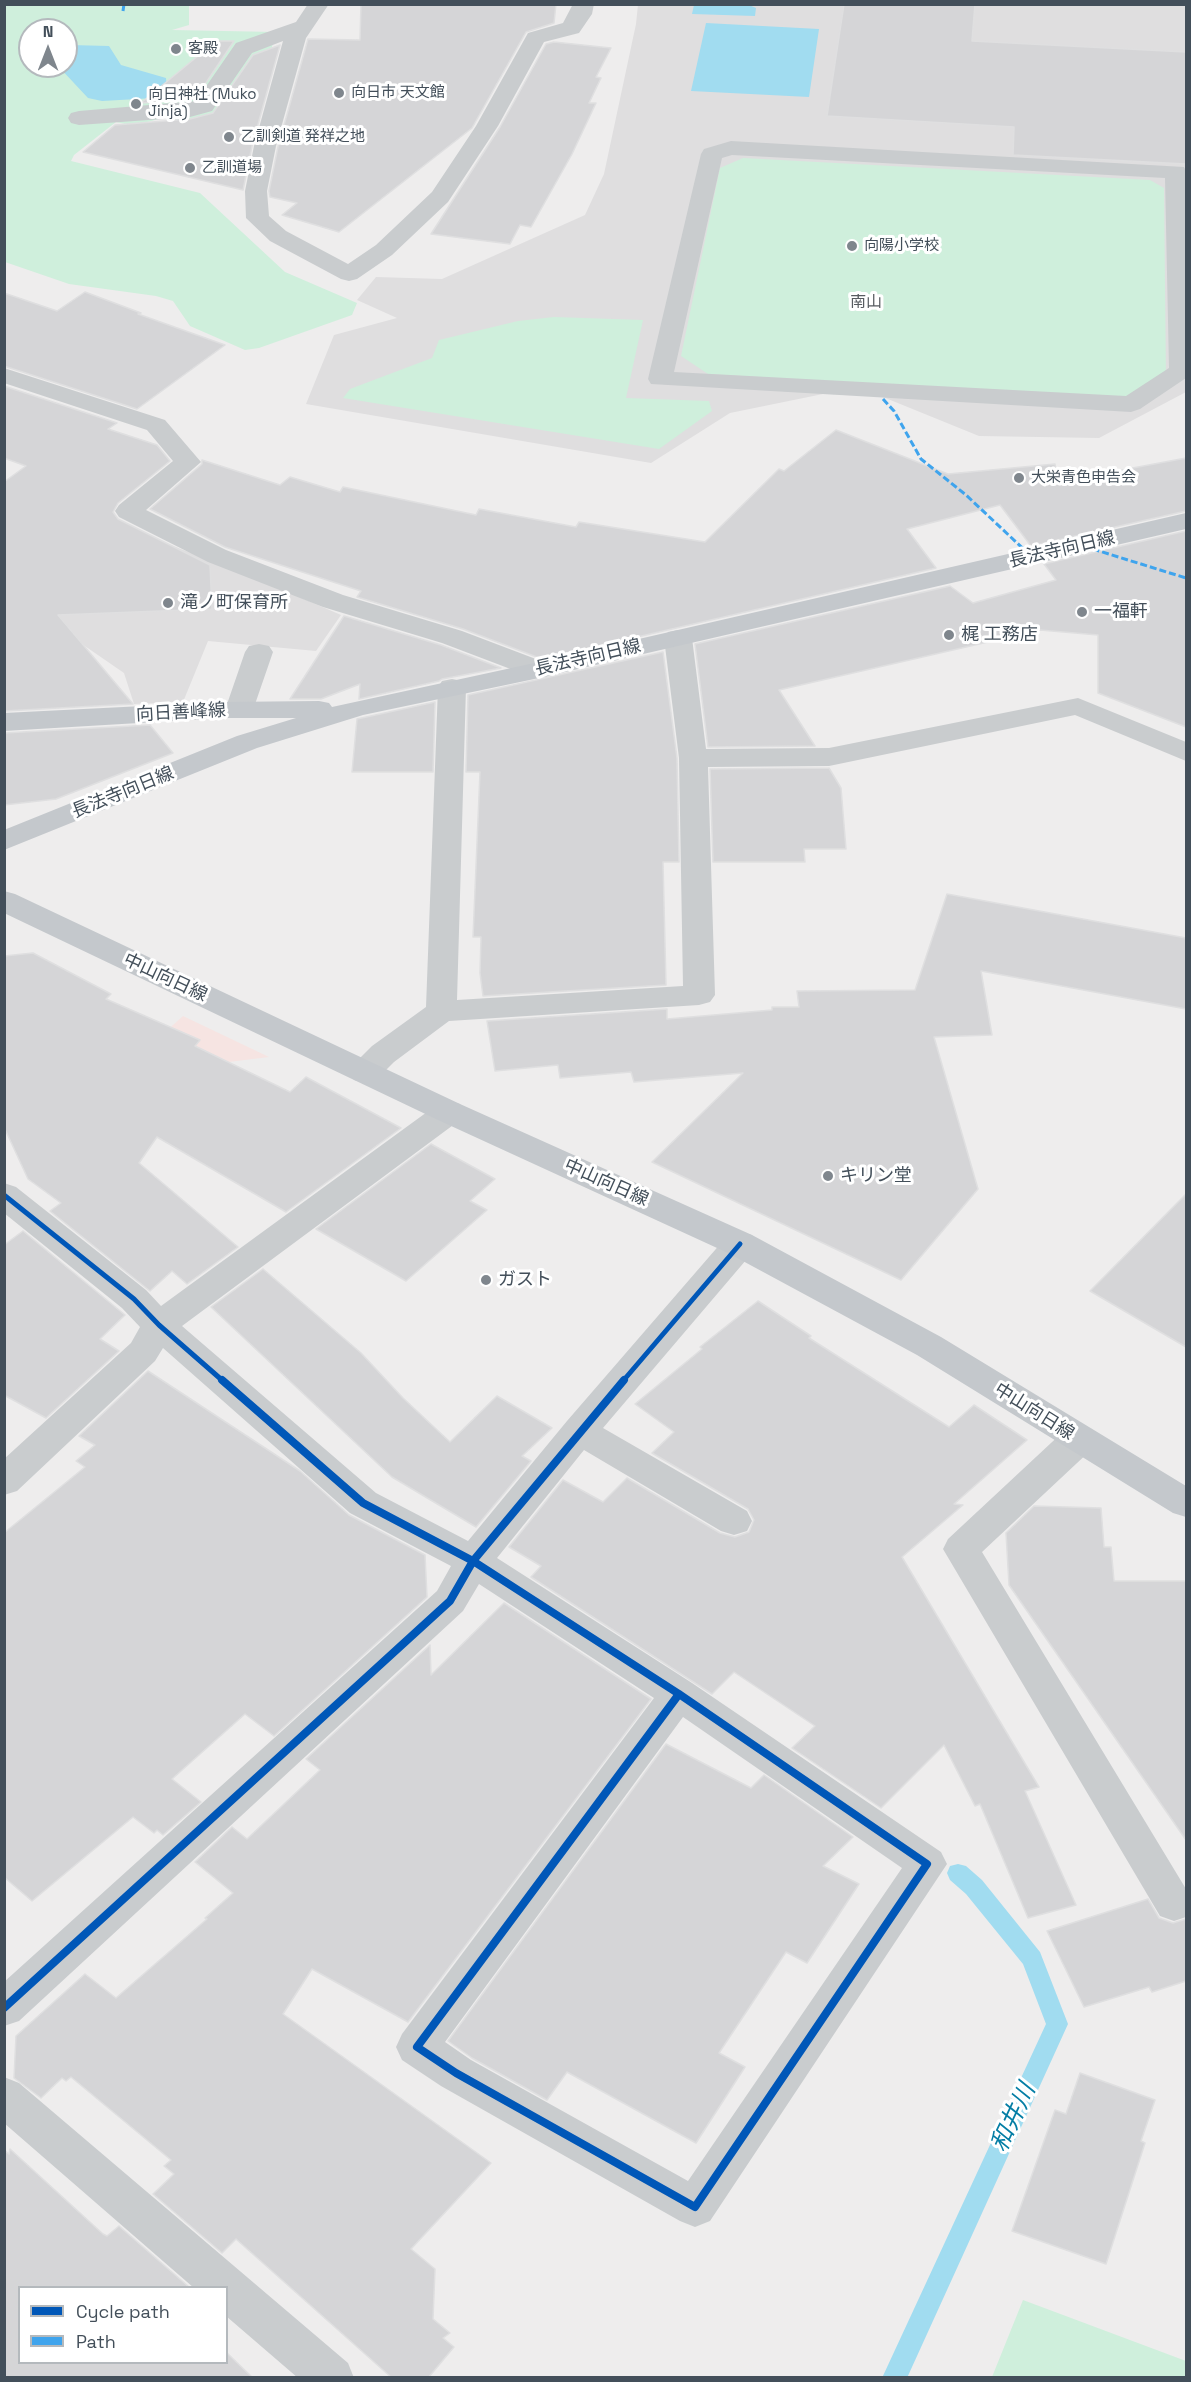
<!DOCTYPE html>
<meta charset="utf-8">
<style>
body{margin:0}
#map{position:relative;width:1191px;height:2382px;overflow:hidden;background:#eeeded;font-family:"Space Grotesk",sans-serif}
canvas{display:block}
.frame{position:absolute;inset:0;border:6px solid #434f5a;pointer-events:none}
.legend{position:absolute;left:18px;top:2286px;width:210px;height:78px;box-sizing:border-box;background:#fff;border:2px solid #b4b9bd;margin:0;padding:8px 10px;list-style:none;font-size:18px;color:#434f5a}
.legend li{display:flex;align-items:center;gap:12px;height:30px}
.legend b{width:30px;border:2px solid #b4b9bd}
.north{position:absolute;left:18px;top:18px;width:60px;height:60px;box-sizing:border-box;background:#fff;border:2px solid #b4b9bd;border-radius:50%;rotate:0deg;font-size:16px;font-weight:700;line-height:24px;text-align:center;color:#434f5a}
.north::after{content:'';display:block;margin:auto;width:21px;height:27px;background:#7f868d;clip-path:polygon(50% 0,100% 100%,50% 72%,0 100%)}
</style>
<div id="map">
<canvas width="1191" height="2382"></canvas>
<div class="frame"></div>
<ul class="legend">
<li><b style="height:8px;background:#0057b8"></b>Cycle path</li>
<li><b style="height:8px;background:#3fa4ed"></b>Path</li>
</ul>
<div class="north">N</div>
</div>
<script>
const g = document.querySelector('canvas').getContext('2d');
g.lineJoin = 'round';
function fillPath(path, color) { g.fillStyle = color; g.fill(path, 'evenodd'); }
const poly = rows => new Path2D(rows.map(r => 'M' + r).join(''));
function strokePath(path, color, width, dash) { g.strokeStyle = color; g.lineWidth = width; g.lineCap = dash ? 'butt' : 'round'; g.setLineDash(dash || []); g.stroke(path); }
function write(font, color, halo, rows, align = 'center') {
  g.font = font + ' "Space Grotesk","Noto Sans JP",sans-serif'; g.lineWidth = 6; g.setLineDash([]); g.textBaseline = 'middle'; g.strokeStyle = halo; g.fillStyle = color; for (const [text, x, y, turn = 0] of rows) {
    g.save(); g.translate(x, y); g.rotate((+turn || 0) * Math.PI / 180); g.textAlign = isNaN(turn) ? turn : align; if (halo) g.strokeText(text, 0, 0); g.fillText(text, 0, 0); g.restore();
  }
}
const education = poly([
 [638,5,1186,5,1186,392,1099,438,979,436,878,395,823,394,730,413,651,463,306,404,334,335,397,318,357,300,376,277,442,279,585,215,604,174,636,24],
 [94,516,244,573,341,615,316,651,208,641,183,702,134,704,124,673,5,591]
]);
const medical = poly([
 [183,1016,269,1057,116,1076]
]);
const green = poly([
 [5,5,189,5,189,25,172,30,276,32,248,135,165,117,134,126,116,122,74,155,71,161,200,193,285,272,357,303,352,315,259,348,245,350,190,326,173,301,156,296,69,284,5,262],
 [30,30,66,30,66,66,30,66],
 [743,158,1150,180,1164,188,1166,383,1137,399,708,374,681,356,720,168],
 [554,317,643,320,626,398,709,401,712,411,659,449,343,398,350,389,432,358,439,340,518,321],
 [1023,2300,1186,2361,1186,2377,992,2377]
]);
const water = poly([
 [694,5,749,5,756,8,755,16,692,14],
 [706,23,819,29,809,97,691,91],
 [70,45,109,46,121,65,166,78,167,90,155,98,102,101,88,98,59,67,66,66,66,48]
]);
const stream = poly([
 [958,1864,966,1866,982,1880,1040,1952,1068,2024,907,2378,882,2378,1046,2024,1023,1964,966,1894,950,1880,947,1873,950,1866,958,1864]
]);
const building = poly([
 [361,4,556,4,554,23,526,32,472,128,339,232,282,215,297,203,270,197,269,191,278,147,308,39,360,40,361,4],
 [844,4,975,4,972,41,1186,52,1186,164,1013,155,1014,127,827,116,844,4],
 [216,41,234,41,195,99,141,103,216,41],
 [554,42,611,48,596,77,601,78,589,103,596,103,572,154,531,227,520,225,510,244,431,234,500,127,546,44,554,42],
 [280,45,252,146,243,190,83,152,115,125,190,119,213,113,253,55,280,45],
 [85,292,141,313,138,314,225,345,137,409,4,366,4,293,57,311,85,292],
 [4,386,117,423,108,429,157,445,170,461,118,503,113,512,118,519,210,565,212,609,58,615,133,704,4,711,4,482,26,466,4,458,4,386],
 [836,430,948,474,1055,464,1058,482,1186,458,1186,511,1031,546,1000,505,907,529,936,568,542,659,463,629,357,597,361,591,225,547,150,509,202,464,202,460,280,485,290,477,340,492,343,487,476,515,479,509,576,527,579,522,705,542,779,469,784,471,836,430],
 [1186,531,1186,727,1098,693,1098,635,1040,630,779,690,815,746,708,747,695,644,950,586,973,603,1056,580,1044,564,1186,531],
 [344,616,441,645,501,668,442,679,439,681,359,699,360,684,321,699,290,699,344,616],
 [663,652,677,758,679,862,663,862,666,985,483,996,480,973,481,937,473,937,480,772,466,772,468,695,663,652],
 [435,702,433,772,352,772,357,719,435,702],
 [150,725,173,753,56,799,4,805,4,733,150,725],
 [829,768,841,788,846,849,804,849,805,862,713,862,710,769,829,768],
 [947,894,1186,938,1186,1009,981,971,992,1035,934,1037,978,1189,901,1280,652,1162,743,1073,634,1082,631,1072,560,1078,558,1065,495,1071,487,1021,667,1009,667,1019,772,1010,772,1007,799,1007,797,991,915,990,947,894],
 [33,953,111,994,106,999,200,1040,195,1046,290,1092,306,1077,401,1128,286,1212,157,1137,139,1163,238,1247,187,1284,172,1271,150,1291,50,1211,61,1203,28,1179,4,1127,4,956,33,953],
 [431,1144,495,1179,470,1201,487,1210,406,1281,316,1229,431,1144],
 [1186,1194,1186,1347,1090,1291,1186,1194],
 [23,1231,125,1315,100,1339,119,1351,46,1418,4,1395,4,1245,23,1231],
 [263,1269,361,1353,403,1398,450,1442,497,1396,552,1428,522,1456,531,1461,476,1527,392,1477,211,1307,263,1269],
 [758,1301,811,1336,809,1338,949,1427,974,1405,1027,1440,954,1504,963,1505,902,1557,1039,1787,1025,1791,1076,1905,1028,1918,980,1804,975,1806,944,1745,881,1808,792,1748,815,1726,734,1672,712,1694,531,1577,541,1566,509,1547,563,1480,603,1502,627,1478,720,1533,735,1537,749,1532,754,1520,748,1509,652,1453,674,1432,635,1404,702,1349,700,1347,758,1301],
 [148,1371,300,1471,349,1515,425,1555,427,1597,274,1736,245,1714,172,1779,201,1802,163,1835,157,1830,154,1833,133,1817,32,1901,4,1877,4,1533,85,1467,76,1461,95,1445,79,1436,148,1371],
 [1034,1506,1101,1508,1104,1547,1111,1547,1114,1581,1186,1581,1186,1840,1009,1585,1006,1533,1034,1506],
 [504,1603,651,1699,408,2022,312,1969,283,2014,491,2163,411,2249,435,2269,433,2319,450,2333,443,2338,454,2347,428,2378,392,2378,236,2239,222,2253,153,2194,174,2174,164,2166,171,2160,71,2077,66,2081,62,2078,41,2098,14,2078,16,2036,85,1974,116,1998,207,1919,205,1918,233,1893,195,1862,232,1827,247,1839,320,1770,306,1759,430,1645,431,1675,504,1603],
 [666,1744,751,1788,764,1775,853,1837,823,1866,859,1884,807,1963,786,1952,719,2053,745,2067,696,2143,567,2072,547,2100,472,2058,448,2041,666,1744],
 [1148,1899,1159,1918,1173,1923,1186,1919,1186,1981,1152,1992,1149,1987,1084,2007,1047,1931,1148,1899],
 [1080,2073,1155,2100,1141,2141,1145,2143,1106,2264,1012,2231,1055,2110,1066,2114,1080,2073],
 [10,2149,103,2234,107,2236,119,2226,189,2287,20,2288,20,2362,226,2362,226,2352,253,2378,4,2378,4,2150,9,2154,10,2149]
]);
const minor = poly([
 [308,4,329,4,306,38,276,146,267,191,269,216,286,231,348,264,376,245,432,192,476,126,528,33,563,23,573,4,594,4,592,14,579,33,544,42,498,126,448,202,392,255,357,279,349,281,341,279,270,241,246,218,245,191,254,146,283,41,252,53,212,111,190,117,79,125,71,123,68,118,71,113,79,111,196,101,236,43,296,22,308,4],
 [731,141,1184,167,1186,171,1186,378,1140,409,1131,412,651,384,648,379,701,154,704,149,731,141],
 [732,155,1165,178,1169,368,1126,396,674,372,722,158,732,155],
 [4,368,165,420,201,462,146,510,226,550,343,595,462,631,549,664,553,670,549,676,539,678,529,676,442,643,323,607,208,562,119,517,115,511,119,505,173,461,147,430,4,383,4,368],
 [678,630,688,632,692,638,706,749,829,748,1078,698,1186,742,1186,761,1075,715,829,766,708,767,715,995,710,1002,699,1005,449,1021,394,1062,376,1080,365,1083,354,1080,349,1072,354,1064,372,1046,426,1007,438,687,442,681,452,679,462,681,466,687,457,1000,683,986,679,758,664,638,668,632,678,630],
 [259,644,269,646,273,652,253,710,249,716,239,718,229,716,225,710,245,652,249,646,259,644],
 [449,1101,460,1104,465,1112,460,1120,182,1326,376,1493,468,1541,567,1421,728,1235,740,1232,752,1235,757,1244,752,1253,603,1428,747,1511,752,1521,747,1531,734,1535,721,1531,584,1450,497,1558,692,1683,941,1852,947,1864,710,2221,695,2227,680,2221,441,2086,402,2060,396,2047,402,2034,654,1698,479,1584,463,1611,19,2021,4,2026,4,1982,437,1591,451,1566,350,1513,163,1348,155,1361,17,1491,4,1495,4,1459,131,1343,140,1327,122,1308,4,1213,4,1183,16,1187,146,1290,161,1306,438,1104,449,1101],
 [683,1717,902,1868,688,2181,471,2060,445,2042,683,1717],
 [1079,1426,1092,1429,1097,1439,1092,1449,982,1552,1186,1889,1186,1917,1174,1921,1160,1916,943,1549,948,1539,1066,1429,1079,1426],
 [4,2077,19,2083,348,2363,354,2378,298,2378,226,2316,226,2288,194,2288,4,2123,4,2077]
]);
const major = poly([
 [1186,513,1186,529,539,678,363,715,257,748,4,850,4,830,237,736,296,718,223,718,4,731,4,713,223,702,319,701,329,703,332,707,539,662,1186,513],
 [4,891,15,894,460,1104,752,1235,941,1337,1186,1486,1186,1517,1173,1513,917,1355,728,1253,438,1120,4,913,4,891]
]);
const quiet = poly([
 [123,11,124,4],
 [883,399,894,411,921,459,966,495,1032,557],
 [1083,546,1186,578]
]);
const cyclewayFar1 = poly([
 [4,1195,134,1299,159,1325,223,1381],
 [623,1381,740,1244]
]);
const cycleway = poly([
 [222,1380,363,1503,473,1561,679,1694],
 [679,1694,927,1864,695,2207,456,2073,417,2047,679,1694],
 [4,2008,450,1601,473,1561,624,1380]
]);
const markers = [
 [176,49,6,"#7f868d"],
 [339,93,6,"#7f868d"],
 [136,104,6,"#7f868d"],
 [229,137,6,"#7f868d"],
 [190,168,6,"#7f868d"],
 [852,246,6,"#7f868d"],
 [1019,478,6,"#7f868d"],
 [168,603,6,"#7f868d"],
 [1082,612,6,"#7f868d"],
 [949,635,6,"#7f868d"],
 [828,1176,6,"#7f868d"],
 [486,1280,6,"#7f868d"]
];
const farPoinames = [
 ["客殿",188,49],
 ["向日市 天文館",351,93],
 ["向日神社 (Muko",148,95],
 ["Jinja)",148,112],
 ["乙訓剣道 発祥之地",241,137],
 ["乙訓道場",202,168],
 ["向陽小学校",864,246],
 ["大栄青色申告会",1031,478]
];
const farNeighbourhoodnames = [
 ["南山",866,303]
];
const streetNames = [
 ["長法寺向日線",1062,550,-13],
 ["長法寺向日線",588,658,-13],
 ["向日善峰線",181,713,-3],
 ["長法寺向日線",123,793,-22],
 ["中山向日線",165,978,25],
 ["中山向日線",606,1183,24],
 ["中山向日線",1034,1412,32]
];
const poiNames = [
 ["滝ノ町保育所",180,603],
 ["一福軒",1094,612],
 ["梶 工務店",961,635],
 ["キリン堂",840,1176],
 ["ガスト",498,1280]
];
const nearWaternames = [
 ["和井川",1014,2118,-65]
];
fillPath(education, '#dfdedf');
fillPath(medical, '#f6e4e2');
fillPath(green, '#cfefdc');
fillPath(water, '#a1dcf0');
fillPath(stream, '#a1dcf0');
fillPath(building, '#d5d5d7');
strokePath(building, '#dfdfe0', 1.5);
fillPath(minor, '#c9ccce');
fillPath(major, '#c4c8cc');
strokePath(quiet, '#3fa4ed', 3, [7, 3]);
strokePath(cyclewayFar1, '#0057b8', 5);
strokePath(cycleway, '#0057b8', 8);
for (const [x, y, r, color] of markers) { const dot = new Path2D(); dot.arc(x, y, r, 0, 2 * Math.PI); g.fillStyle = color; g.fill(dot); strokePath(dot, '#fff', 2); }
write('15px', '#434f5a', '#fff', farPoinames, 'left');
write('16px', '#585c61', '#fff', farNeighbourhoodnames);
write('18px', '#434f5a', '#fff', streetNames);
write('18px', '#434f5a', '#fff', poiNames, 'left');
write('italic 24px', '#047ea5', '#fff', nearWaternames);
</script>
